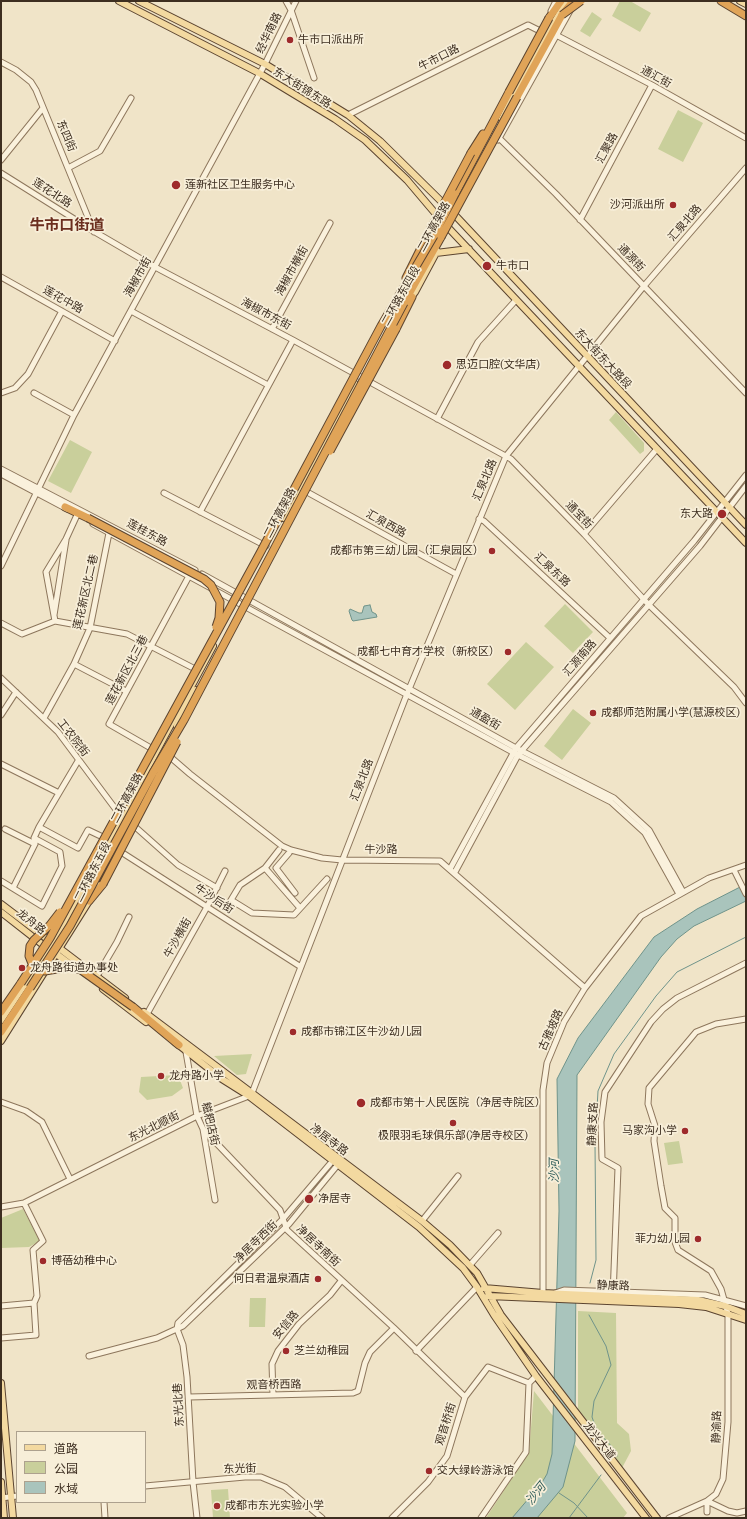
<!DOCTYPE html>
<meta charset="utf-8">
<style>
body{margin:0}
#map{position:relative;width:747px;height:1519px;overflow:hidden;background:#f0e4c8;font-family:"IBM Plex Serif","Noto Sans SC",serif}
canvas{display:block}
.frame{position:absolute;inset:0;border:2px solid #3d2e20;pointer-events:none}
.legend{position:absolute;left:16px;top:1431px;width:130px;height:72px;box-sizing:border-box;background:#f7eed8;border:1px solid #ada18e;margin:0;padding:5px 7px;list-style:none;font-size:12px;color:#3d2e20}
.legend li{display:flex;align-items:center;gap:8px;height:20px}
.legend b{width:20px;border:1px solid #ada18e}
</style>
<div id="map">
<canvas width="747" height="1519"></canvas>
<div class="frame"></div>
<ul class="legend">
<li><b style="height:5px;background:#f3d9a0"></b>道路</li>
<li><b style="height:11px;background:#c9cf9b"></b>公园</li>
<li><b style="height:11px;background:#a9c4bc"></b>水域</li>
</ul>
</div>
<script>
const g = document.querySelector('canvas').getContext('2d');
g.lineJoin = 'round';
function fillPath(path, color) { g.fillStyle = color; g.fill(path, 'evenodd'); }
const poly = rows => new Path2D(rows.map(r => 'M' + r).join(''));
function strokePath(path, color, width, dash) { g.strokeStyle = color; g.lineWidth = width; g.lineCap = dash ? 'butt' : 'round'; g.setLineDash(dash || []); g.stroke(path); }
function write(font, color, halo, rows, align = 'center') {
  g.font = font + ' "IBM Plex Serif","Noto Sans SC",serif'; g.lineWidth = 3.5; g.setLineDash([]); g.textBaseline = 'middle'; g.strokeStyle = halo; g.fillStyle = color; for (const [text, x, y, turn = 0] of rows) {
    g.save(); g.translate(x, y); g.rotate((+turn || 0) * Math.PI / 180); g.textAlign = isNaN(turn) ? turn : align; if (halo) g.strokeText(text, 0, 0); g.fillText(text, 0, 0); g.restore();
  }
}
const green = poly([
 [620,1,630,1,651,13,640,32,612,16],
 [592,12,602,19,590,37,580,31],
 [678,110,703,123,683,162,658,149],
 [616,412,644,443,644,451,640,454,609,420],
 [70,440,92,452,71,493,48,481],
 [565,604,593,632,573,653,544,626],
 [526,642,554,667,515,710,487,684],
 [573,709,591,723,562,760,544,746],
 [252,1054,246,1074,237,1075,214,1056],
 [178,1075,183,1088,172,1096,147,1100,139,1092,141,1077],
 [679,1141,683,1163,668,1165,664,1143],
 [23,1209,40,1241,29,1247,1,1248,1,1218],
 [250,1298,266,1298,265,1327,249,1327],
 [578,1311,616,1313,617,1423,629,1434,631,1451,622,1468,578,1409],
 [534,1391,627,1513,623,1518,486,1518,529,1452],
 [228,1489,230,1518,213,1518,211,1490]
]);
const water = poly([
 [370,605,372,612,376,614,377,617,353,621,352,620,349,611,350,609,359,613,362,613,364,606,370,605],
 [746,884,746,901,694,926,677,939,661,957,577,1075,575,1441,563,1487,537,1518,512,1518,541,1484,547,1474,552,1454,559,1211,557,1079,578,1038,654,937,697,909,746,884]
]);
const stream = poly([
 [590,1283,596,1260,595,1144,598,1091,614,1054,656,996,677,972,746,937],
 [589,1315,606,1346,611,1365,594,1401,592,1417,597,1431,616,1451,617,1456],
 [559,1493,574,1503,588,1518],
 [569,1518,601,1475]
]);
const minor = poly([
 [286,1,291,10,314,78],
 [551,11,556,1],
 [556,35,652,85,746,138],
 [1,62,16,70,31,82,36,90,94,232],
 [348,115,528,25,540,31],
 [499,138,556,194,746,393],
 [498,140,571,9],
 [1,160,43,108],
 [68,168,100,151,131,98],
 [1,173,95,232,155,267,293,340,511,459,584,534,649,605,734,687,746,703],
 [580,220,652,85],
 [1,277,115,341],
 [131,311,268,385],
 [272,329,330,223],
 [1,393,15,388,28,374,62,311],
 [34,393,74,415],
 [437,419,478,342,516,300],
 [1,469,195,570],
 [1,474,67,509],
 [307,492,456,574],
 [164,493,266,546],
 [200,512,293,340],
 [479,519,484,521,610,638],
 [93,524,518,755,611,802,645,833,679,894],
 [584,534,656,450],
 [1,566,74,415,265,64,296,1],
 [202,574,516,748,614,798,649,830,683,892],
 [54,615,66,540],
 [55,621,46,572,66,539,77,515],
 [1,623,22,634,55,621,127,634,199,671],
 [74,664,126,691],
 [1,678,58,732,120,815],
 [1,715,16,692],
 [44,718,74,664,90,628,109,533],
 [156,751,109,724,189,576],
 [168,755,190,774,282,846,291,850,322,858,342,860,440,861,585,988],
 [1,764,59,793,78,761],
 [59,793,39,827,78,848,88,830,107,839],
 [132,824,178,865,217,888],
 [5,829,35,844,34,841],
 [118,850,301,967],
 [279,850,265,868,240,885,231,900,252,913,294,915,327,879],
 [289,853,276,868,295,893],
 [265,868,300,908],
 [450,869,516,748,694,541,746,475],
 [734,870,746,894],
 [455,872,518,755,700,546,746,486],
 [1,881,42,906,62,866,60,852,34,838,39,827],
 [13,888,35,844],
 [97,976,117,942,129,917],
 [147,1014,207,907,225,871],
 [186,1052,197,1116,203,1129,215,1200],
 [252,1093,407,694,506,456,644,286,746,168],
 [1,1102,26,1111,42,1122,70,1179],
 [203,1129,280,1210,287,1230,394,1328,465,1397],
 [24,1203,43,1241,33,1250,37,1296,34,1303],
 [1,1207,24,1203,197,1116,249,1096],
 [422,1221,458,1176],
 [470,1265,498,1233],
 [543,1293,543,1090,547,1063,564,1022,585,988,641,916,709,878,746,865],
 [555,1293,564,1290,705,1295,746,1306],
 [613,1296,618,1168,602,1159,601,1122,605,1092,651,1022,663,1009,677,998,746,963],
 [1,1306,34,1303,36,1335,1,1338],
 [416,1351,477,1287],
 [89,1356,157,1338,183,1326,289,1224,340,1162],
 [273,1395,272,1364,278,1351,299,1324,330,1295,341,1281],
 [189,1397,353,1393,358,1391,365,1363,370,1352,394,1328],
 [145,1486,245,1477,261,1477,285,1487,322,1518],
 [1,1498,17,1496],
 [104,1502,105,1518],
 [707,1512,707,1501,728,1511,737,1513,746,1511],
 [197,1518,193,1482,187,1377,183,1345,177,1329,178,1323,283,1219,335,1158],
 [392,1518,428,1482,447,1456,465,1397,488,1367,529,1383],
 [481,1518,526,1452,529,1383,536,1376],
 [669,1518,707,1501,716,1494,723,1479,728,1422,728,1314,721,1289,711,1271,678,1250,675,1242,675,1218,665,1208,661,1186,654,1141,655,1126,648,1104,649,1088,696,1032,716,1024,746,1019]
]);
const major = poly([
 [119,1,259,73,335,119,365,140,407,180,440,219,746,543],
 [139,1,265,64,348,115,380,141,453,213,746,525],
 [740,1,746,4],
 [502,119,528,67,567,1],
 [436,253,469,249],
 [409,300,415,292,437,251],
 [283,518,354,383],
 [177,726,196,690],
 [1,904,125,998],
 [1,912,47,948],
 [55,953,75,968],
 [103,989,146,1022],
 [144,1012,422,1221,450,1245,477,1273,501,1315,657,1518],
 [1,1020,52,943,76,901,213,646],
 [1,1041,89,901,116,847],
 [175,1042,222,1079,249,1096,419,1227,463,1268,477,1287,494,1315,536,1376,646,1518],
 [484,1288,543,1293,698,1300,725,1306,746,1314],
 [488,1296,679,1304,706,1307,746,1320],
 [1,1383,13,1518],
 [1,1482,4,1518]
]);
const highway = poly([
 [721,1,746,16],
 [549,18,561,1],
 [517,97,562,15,573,1],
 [471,153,483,134],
 [455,194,509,92],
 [406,278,430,230],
 [404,303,441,237],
 [396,329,412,297],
 [65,507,88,518],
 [89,901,103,884],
 [133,1007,179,1045],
 [1,1012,21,983],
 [1,1032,30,988]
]);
const highwayBridge = poly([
 [562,15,581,1],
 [509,92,549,18],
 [430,230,471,153],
 [441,237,517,97],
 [330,451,396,329],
 [88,518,204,579,211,585,220,602,219,618,216,627],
 [103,884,177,742],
 [60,912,50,925,34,940,30,946,29,956,33,966,45,971,69,967,81,970,133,1007],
 [21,983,50,938,259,555,381,326,435,234,455,194],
 [30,988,70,926,154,771,184,720,404,303]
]);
const markers = [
 [290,40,4,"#9e2a2b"],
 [176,185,5,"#9e2a2b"],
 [673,205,4,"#9e2a2b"],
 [487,266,5,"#9e2a2b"],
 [447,365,5,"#9e2a2b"],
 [722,514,5,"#9e2a2b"],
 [492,551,4,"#9e2a2b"],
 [508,652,4,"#9e2a2b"],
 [593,713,4,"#9e2a2b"],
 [22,968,4,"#9e2a2b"],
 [293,1032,4,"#9e2a2b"],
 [161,1076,4,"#9e2a2b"],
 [361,1103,5,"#9e2a2b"],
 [453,1123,4,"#9e2a2b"],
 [685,1131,4,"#9e2a2b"],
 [309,1199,5,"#9e2a2b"],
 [698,1239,4,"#9e2a2b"],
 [43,1261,4,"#9e2a2b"],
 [318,1279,4,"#9e2a2b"],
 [286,1351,4,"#9e2a2b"],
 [429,1471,4,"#9e2a2b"],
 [217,1506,4,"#9e2a2b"]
];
const streetNames = [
 ["经华南路",269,33,-64],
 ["牛市口路",439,58,-27],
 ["通汇街",656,77,28],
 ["东大街锦东路",302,88,32],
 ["东四街",66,136,67],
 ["汇聚路",607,148,-62],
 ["莲花北路",52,193,33],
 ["汇泉北路",685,223,-49],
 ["二环高架路",434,227,-61],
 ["通源街",631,258,46],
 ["海椒市横街",292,271,-61],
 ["海椒市街",138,277,-61],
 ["二环路东四段",401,296,-61],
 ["莲花中路",63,300,29],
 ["海椒市东街",266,314,28],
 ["东大街东大路段",603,359,47],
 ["汇泉北路",485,480,-67],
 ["二环高架路",280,513,-62],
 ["通宝街",579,515,46],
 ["汇泉西路",386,524,29],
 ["莲桂东路",147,533,28],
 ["汇泉东路",552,570,43],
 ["莲花新区北二巷",86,592,-77],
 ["汇源南路",580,658,-49],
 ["莲花新区北三巷",127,670,-62],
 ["通盈街",485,719,30],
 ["工农院街",73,738,52],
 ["汇泉北路",362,780,-69],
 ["二环高架路",127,798,-62],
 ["牛沙路",381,850],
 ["二环路东五段",93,872,-63],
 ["牛沙后街",214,899,33],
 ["龙舟路",31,922,38],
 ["牛沙横街",178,938,-61],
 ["古雅坡路",551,1030,-66],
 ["糍粑店街",210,1124,77],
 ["静康支路",593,1124,-87],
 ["东光北顺街",154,1127,-26],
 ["净居寺路",329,1140,37],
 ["净居寺西街",256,1242,-44],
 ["净居寺南街",318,1246,43],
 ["静康路",613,1286,2],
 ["安信路",286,1325,-50],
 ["观音桥西路",274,1385,-1],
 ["东光北巷",179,1405,-93],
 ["观音桥街",446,1424,-73],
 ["静渝路",717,1427,-88],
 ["龙兴大道",599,1441,52],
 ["东光街",240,1469,-2]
];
const poiNames = [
 ["牛市口派出所",298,40],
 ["莲新社区卫生服务中心",185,185],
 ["沙河派出所",665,205,"right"],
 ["牛市口",496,266],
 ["思迈口腔(文华店)",456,365],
 ["东大路",713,514,"right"],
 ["成都市第三幼儿园（汇泉园区）",484,551,"right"],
 ["成都七中育才学校（新校区）",500,652,"right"],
 ["成都师范附属小学(慧源校区)",601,713],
 ["龙舟路街道办事处",30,968],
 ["成都市锦江区牛沙幼儿园",301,1032],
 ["龙舟路小学",169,1076],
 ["成都市第十人民医院（净居寺院区）",370,1103],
 ["马家沟小学",677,1131,"right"],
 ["极限羽毛球俱乐部(净居寺校区)",453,1136,"center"],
 ["净居寺",318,1199],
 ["菲力幼儿园",690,1239,"right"],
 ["博蓓幼稚中心",51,1261],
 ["何日君温泉酒店",310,1279,"right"],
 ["芝兰幼稚园",294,1351],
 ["交大绿岭游泳馆",437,1471],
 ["成都市东光实验小学",225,1506]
];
const waterNames = [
 ["沙河",555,1171,-90],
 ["沙河",536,1494,-51]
];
const districtNames = [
 ["牛市口街道",67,226]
];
fillPath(green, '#c9cf9b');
fillPath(water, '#a9c4bc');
strokePath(water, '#6f938a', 1);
strokePath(stream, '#6f938a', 1);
strokePath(minor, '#8d765c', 7);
strokePath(major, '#5b4430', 8);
strokePath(highway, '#5b4430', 9);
strokePath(minor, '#faf1dc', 5);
strokePath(major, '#f3d9a0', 6);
strokePath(highway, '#e0a458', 7);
strokePath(highwayBridge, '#5b4430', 9, []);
strokePath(highwayBridge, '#e0a458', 7);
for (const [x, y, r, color] of markers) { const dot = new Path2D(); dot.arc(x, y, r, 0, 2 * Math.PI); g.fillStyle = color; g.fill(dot); strokePath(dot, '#f7eed8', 1.5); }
write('11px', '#3d2e20', '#f7eed8', streetNames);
write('11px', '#3d2e20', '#f7eed8', poiNames, 'left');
write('italic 12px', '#2f5d5a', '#f7eed8', waterNames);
write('bold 15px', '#6b2e1e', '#f7eed8', districtNames);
</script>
